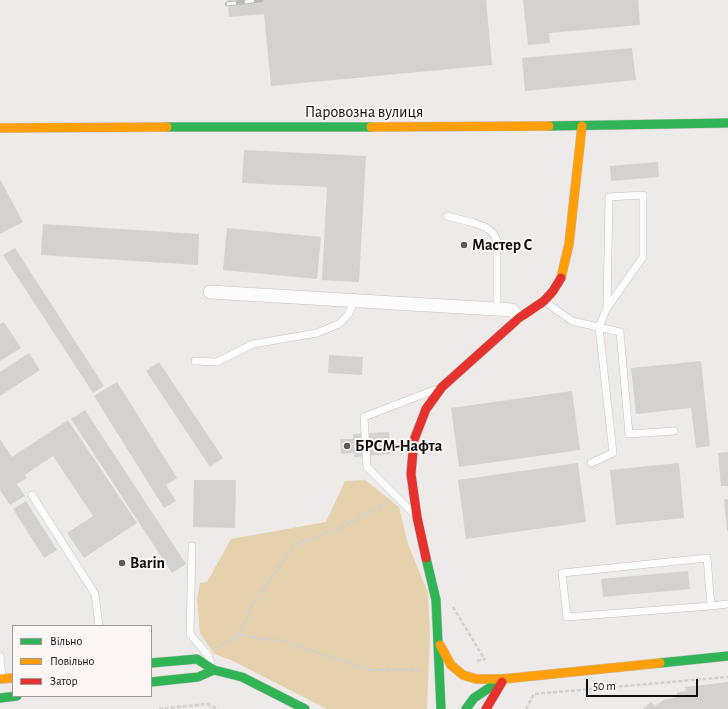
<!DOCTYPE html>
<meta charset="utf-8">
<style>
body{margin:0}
#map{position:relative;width:728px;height:709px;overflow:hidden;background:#edeae9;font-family:"Alegreya Sans",sans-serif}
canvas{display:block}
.legend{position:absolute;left:12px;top:625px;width:140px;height:72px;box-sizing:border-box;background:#fcf6f5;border:1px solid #9e9a99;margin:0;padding:5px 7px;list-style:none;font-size:12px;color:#11100f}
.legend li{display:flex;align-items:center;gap:8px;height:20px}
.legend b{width:20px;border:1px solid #9e9a99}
.scale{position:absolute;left:586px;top:679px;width:112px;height:18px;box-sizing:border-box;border:2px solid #11100f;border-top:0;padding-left:5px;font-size:12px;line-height:14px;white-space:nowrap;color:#11100f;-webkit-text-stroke:3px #fcf6f5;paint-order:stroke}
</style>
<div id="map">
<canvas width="728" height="709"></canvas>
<ul class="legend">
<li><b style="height:5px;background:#30b455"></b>Вільно</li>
<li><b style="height:5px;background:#ff9f0a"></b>Повільно</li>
<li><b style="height:5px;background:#e5322d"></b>Затор</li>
</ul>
<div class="scale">50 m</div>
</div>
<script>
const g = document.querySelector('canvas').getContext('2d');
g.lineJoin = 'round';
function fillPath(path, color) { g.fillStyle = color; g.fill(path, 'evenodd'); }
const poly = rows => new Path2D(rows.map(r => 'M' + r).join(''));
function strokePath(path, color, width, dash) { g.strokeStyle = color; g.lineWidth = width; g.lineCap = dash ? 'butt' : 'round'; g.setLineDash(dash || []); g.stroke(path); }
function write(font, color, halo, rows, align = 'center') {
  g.font = font + ' "Alegreya Sans",sans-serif'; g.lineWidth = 4; g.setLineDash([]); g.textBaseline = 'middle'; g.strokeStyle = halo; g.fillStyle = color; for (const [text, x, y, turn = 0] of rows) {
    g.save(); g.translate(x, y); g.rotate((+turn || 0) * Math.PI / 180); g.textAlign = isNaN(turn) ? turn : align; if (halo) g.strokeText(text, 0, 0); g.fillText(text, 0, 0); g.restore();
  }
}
const green = poly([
 [365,480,399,507,408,544,428,593,430,634,427,709,327,709,231,660,214,654,200,633,197,600,200,583,207,582,231,539,326,522,345,481]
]);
const building = poly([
 [227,0,486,0,492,65,271,86,264,14,229,17],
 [523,0,638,0,640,25,549,33,550,43,528,45],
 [632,48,636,80,525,91,522,58],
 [244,150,366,156,359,282,322,280,327,187,242,183],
 [658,162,659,177,611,181,610,166],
 [0,179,23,222,0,234],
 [43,224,199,234,198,265,41,255],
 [227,228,321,237,317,279,223,270],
 [15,248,104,386,93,393,3,255],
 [4,322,21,348,0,361,0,324],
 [29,353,40,370,0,396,0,372],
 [329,355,363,357,362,375,328,373],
 [701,361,710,446,696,448,691,408,636,414,631,368],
 [159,362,223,458,210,467,146,371],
 [117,382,177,478,166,485,176,501,164,508,94,396],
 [572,391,580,450,459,467,451,408],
 [85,410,186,564,172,573,71,419],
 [68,420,137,523,84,558,67,533,93,516,53,456,25,475,27,478,17,484,25,496,10,505,0,490,0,439,12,457],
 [389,432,390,454,354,457,354,453,341,454,340,439,353,439,353,434],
 [728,452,728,486,721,486,718,453],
 [578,463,586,522,466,539,458,480],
 [679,463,684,518,616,525,610,470],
 [194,480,236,480,235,528,193,527],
 [724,499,728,499,728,531,727,531],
 [26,501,57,550,44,558,13,509],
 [688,571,690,589,603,597,601,579],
 [728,682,728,709,642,709,651,702,655,706,665,699,669,699,677,697,677,692,686,691,685,687]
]);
const path = poly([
 [453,607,485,660],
 [239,635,253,604,295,544,338,529,389,502],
 [215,649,239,635,286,642,369,670,423,670],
 [477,661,485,659],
 [159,709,207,704,218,709],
 [526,709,534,694,728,677]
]);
const lane = poly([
 [447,216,474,223,485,227,493,233,497,241,497,309],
 [544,301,572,321,620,332,629,434,674,431],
 [195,361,217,362,253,344,317,333,339,324,348,315,354,301],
 [591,463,613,453,599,327,607,308,643,257,643,195,609,197,607,308],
 [32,495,95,594,99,626],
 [412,512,367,467,364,417,434,390],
 [192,546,190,634,207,654,211,662],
 [711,606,707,558,562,573,567,617,711,606,728,604],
 [0,656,2,678]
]);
const street = poly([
 [210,292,512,310,519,318]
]);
const fast = poly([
 [549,126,728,123],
 [167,127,371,127],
 [426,558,436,600,441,709],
 [151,663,197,659,214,670,242,677,305,709],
 [660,663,728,656],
 [151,682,198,677,214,670],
 [0,698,17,696],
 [466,709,474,698,503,679]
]);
const slow = poly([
 [371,127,549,126],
 [0,128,167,127],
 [561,278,569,244,582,126],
 [440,645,451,665,463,675,476,679,503,679,660,663],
 [0,679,13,678]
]);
const jam = poly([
 [426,558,417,517,411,474,414,440,426,409,442,387,519,318,544,301,553,291,561,278],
 [486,709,502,682]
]);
const rail = poly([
 [227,4,261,0]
]);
const markers = [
 [464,245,4,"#5e5c5b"],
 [347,446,4,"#5e5c5b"],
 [122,563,4,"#5e5c5b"]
];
const streetNames = [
 ["Паровозна вулиця",364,112]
];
const poiNames = [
 ["Мастер С",472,245],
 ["БРСМ-Нафта",355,446],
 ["Barin",130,563]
];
fillPath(green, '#e5d1ab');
fillPath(building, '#d4d2d1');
strokePath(lane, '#c5c3c2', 8);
strokePath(street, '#c5c3c2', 14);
strokePath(fast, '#c5c3c2', 10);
strokePath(slow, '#c5c3c2', 10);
strokePath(jam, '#c5c3c2', 10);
strokePath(path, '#d1d0d0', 2.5, [4, 2]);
strokePath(lane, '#fcfcfc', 7);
strokePath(street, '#fcfcfc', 13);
strokePath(fast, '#30b455', 9);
strokePath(slow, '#ff9f0a', 9);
strokePath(jam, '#e5322d', 9);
strokePath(rail, '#bab9b9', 4.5);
strokePath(rail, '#fcf6f5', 3, [9]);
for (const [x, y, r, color] of markers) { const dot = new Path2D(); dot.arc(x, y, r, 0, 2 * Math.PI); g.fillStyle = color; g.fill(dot); strokePath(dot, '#fcf6f5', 1.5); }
write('16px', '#11100f', '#fcf6f5', streetNames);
write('bold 16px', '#11100f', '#fcf6f5', poiNames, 'left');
</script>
